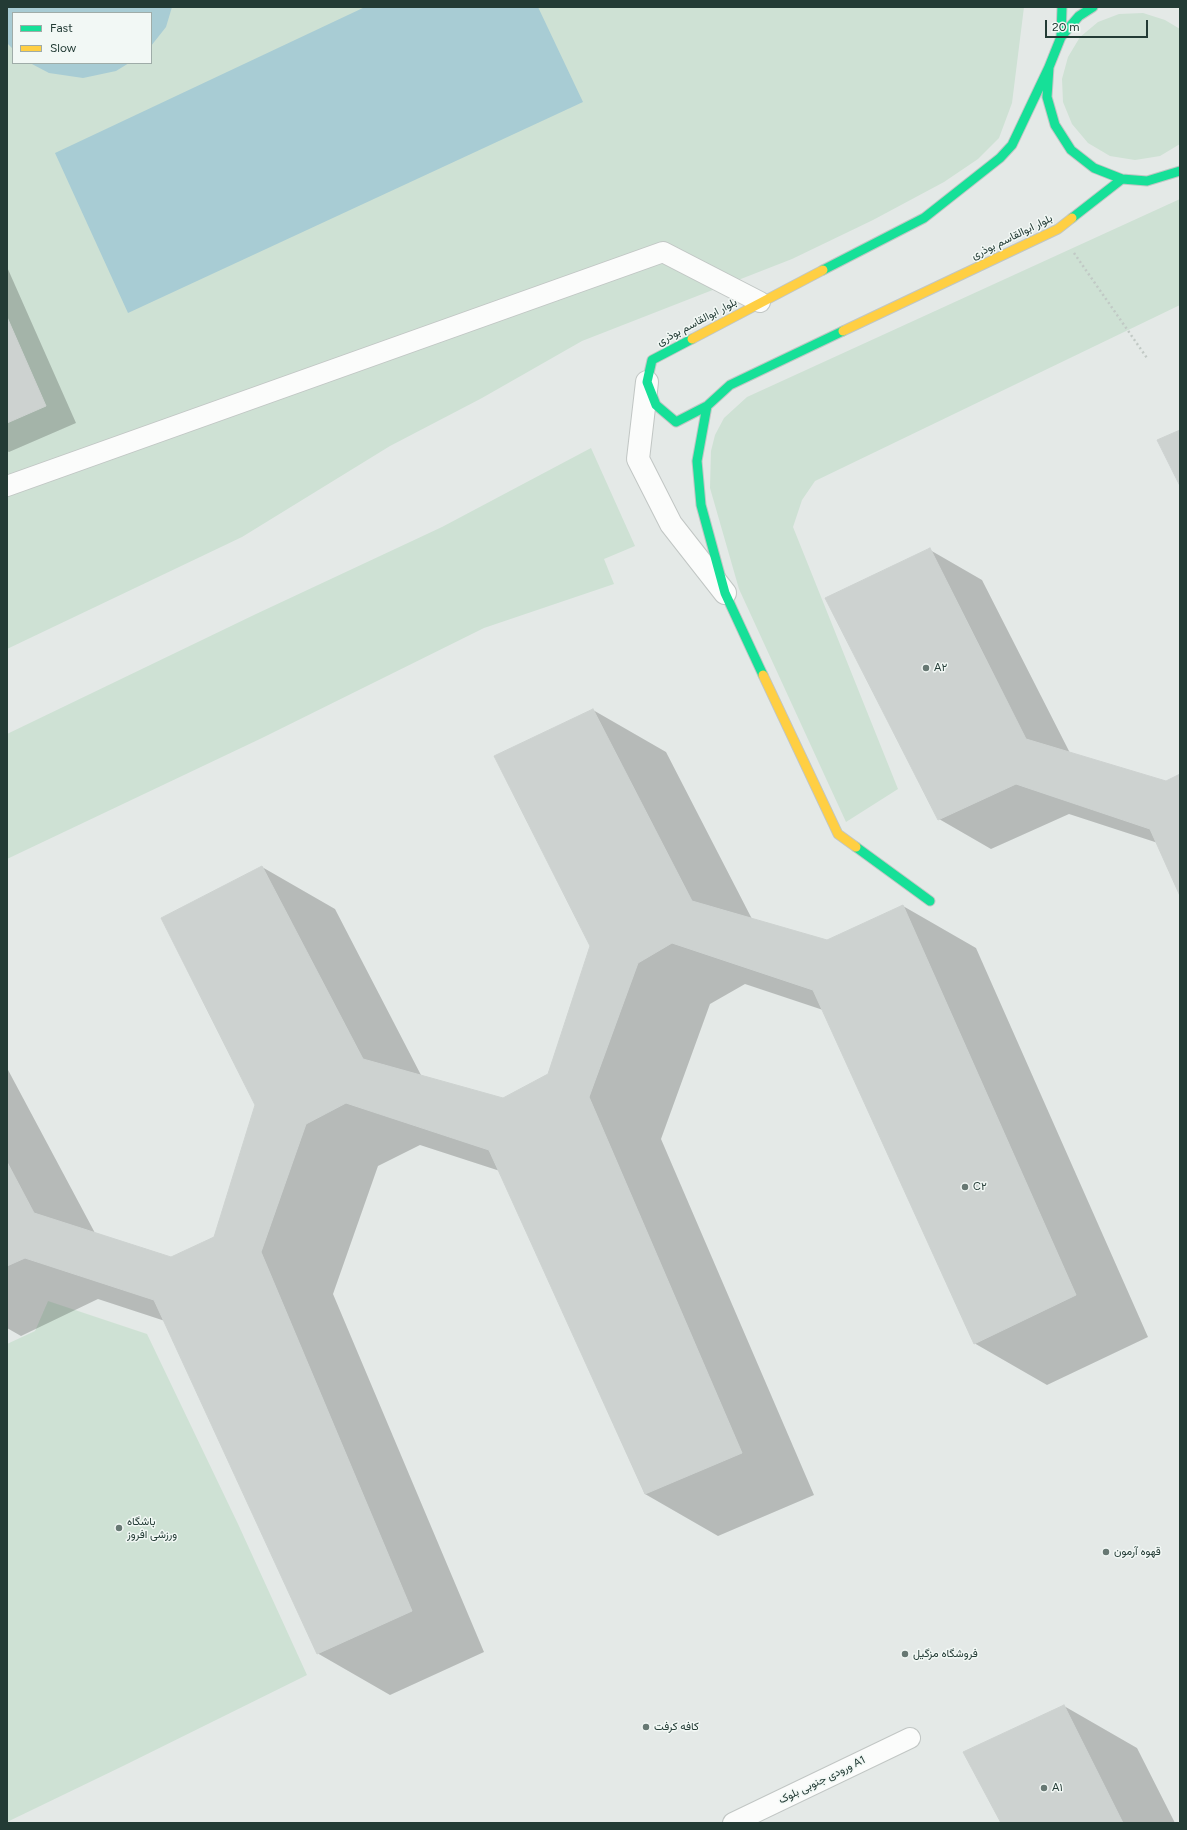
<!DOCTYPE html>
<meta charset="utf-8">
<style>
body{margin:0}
#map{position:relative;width:1187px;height:1830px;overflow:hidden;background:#e4e9e7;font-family:Figtree,sans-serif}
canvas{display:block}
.frame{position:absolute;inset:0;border:8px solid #233b35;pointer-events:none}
.legend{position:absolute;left:12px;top:12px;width:140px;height:52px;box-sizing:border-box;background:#f2f8f5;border:1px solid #9faca8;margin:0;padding:5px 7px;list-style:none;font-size:12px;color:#233b35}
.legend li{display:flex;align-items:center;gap:8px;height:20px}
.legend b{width:20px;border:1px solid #9faca8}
.scale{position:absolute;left:1045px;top:20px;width:103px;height:18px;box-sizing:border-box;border:2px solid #233b35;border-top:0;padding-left:5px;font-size:12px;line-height:14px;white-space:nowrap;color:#233b35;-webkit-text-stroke:3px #f2f8f5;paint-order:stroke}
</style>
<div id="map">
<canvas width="1187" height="1830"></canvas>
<div class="frame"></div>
<ul class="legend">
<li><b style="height:5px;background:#16e098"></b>Fast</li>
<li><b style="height:5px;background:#ffcf43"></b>Slow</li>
</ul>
<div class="scale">20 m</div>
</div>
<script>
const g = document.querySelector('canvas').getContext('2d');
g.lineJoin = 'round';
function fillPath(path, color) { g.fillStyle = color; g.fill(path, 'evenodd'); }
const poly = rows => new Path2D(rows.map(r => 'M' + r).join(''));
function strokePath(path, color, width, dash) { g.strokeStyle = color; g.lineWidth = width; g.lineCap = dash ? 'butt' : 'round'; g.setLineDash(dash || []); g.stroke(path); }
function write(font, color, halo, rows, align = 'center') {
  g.font = font + ' Figtree,Vazirmatn,sans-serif'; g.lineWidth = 3; g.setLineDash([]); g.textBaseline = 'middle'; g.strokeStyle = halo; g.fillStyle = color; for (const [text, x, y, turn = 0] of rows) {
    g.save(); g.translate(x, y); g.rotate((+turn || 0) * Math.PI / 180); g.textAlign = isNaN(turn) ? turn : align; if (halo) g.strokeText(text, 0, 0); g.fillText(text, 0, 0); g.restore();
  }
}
const green = poly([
 [7,7,1024,7,1012,103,999,138,978,159,944,182,873,220,792,259,582,341,482,398,390,446,242,537,7,649],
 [13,13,151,13,151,63,13,63],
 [1143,13,1165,20,1180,29,1180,144,1160,156,1135,160,1110,156,1088,143,1072,124,1063,102,1062,79,1068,57,1080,37,1098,22,1119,14],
 [1180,199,1180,305,815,481,802,500,793,527,898,789,846,822,739,589,710,488,711,451,715,435,724,418,747,397],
 [591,448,635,546,604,559,614,584,484,628,262,738,7,859,7,734,256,614,442,527],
 [48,1301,147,1334,238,1524,307,1675,123,1766,7,1822,7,1344,35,1331]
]);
const water = poly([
 [7,7,172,7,166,27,151,46,151,13,13,13,13,49,7,43],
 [365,7,538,7,583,102,128,313,55,153],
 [30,63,129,63,116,71,83,78,49,73]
]);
const shadow = poly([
 [7,267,76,423,9,452,7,451],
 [930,550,982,580,1070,753,1166,782,1180,775,1180,894,1158,843,1069,814,991,849,939,819],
 [593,710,666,752,752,919,828,941,903,906,976,948,1148,1337,1047,1385,974,1343,823,1010,745,984,710,1004,661,1139,814,1495,718,1536,645,1494,500,1171,420,1145,378,1166,333,1294,484,1652,390,1695,317,1653,165,1321,98,1299,21,1336,7,1328,7,1068,95,1233,171,1258,215,1237,256,1105,262,867,335,909,422,1077,503,1099,549,1075,591,946],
 [1064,1706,1137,1748,1175,1823,1002,1823]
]);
const building = poly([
 [7,317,46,406,7,423,7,317],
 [1180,430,1180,486,1157,440,1180,430],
 [930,548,1026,739,1166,781,1180,774,1180,896,1150,829,1016,784,938,820,825,598,930,548],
 [593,709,692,901,827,940,903,905,1076,1295,974,1344,813,990,672,943,638,963,589,1097,742,1453,645,1494,489,1150,346,1103,306,1124,261,1252,412,1611,317,1654,154,1300,25,1258,7,1266,7,1162,34,1213,171,1257,214,1237,255,1105,161,918,262,866,363,1059,503,1098,548,1074,590,946,494,756,593,709],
 [1064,1705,1123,1823,1001,1823,963,1752,1064,1705]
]);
const path = poly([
 [1074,253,1147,358]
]);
const lane = poly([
 [7,486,663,252,760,302],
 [733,1823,910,1738]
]);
const street = poly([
 [647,382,638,459,671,524,725,593]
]);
const fast = poly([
 [1093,7,1079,16,1061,37,1049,67,1047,97,1055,125,1071,150,1094,168,1122,179,1147,181,1180,171],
 [1061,37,1062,7],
 [1072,218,1122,179],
 [823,270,924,218,1000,158,1012,145,1049,67],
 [692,339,652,360,647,382,656,405,676,422,707,406,730,385,843,331],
 [707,406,697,461,701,505,725,593,763,675],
 [856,847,930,901]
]);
const slow = poly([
 [843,331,1058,229,1072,218],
 [692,339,823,270],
 [763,675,838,834,856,847]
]);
const markers = [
 [926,668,4,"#677873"],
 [965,1187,4,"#677873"],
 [119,1528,4,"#677873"],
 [1106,1552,4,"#677873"],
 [905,1654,4,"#677873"],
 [646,1727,4,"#677873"],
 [1044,1788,4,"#677873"]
];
const streetNames = [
 ["بلوار ابوالقاسم بوذری",1012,237,-26],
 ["بلوار ابوالقاسم بوذری",697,322,-28],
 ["ورودی جنوبی بلوک A1",822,1780,-26]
];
const poiNames = [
 ["A۲",934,668],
 ["C۲",973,1187],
 ["باشگاه",127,1522],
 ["ورزشی افروز",127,1535],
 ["قهوه آرمون",1114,1552],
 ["فروشگاه مزگیل",913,1654],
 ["کافه کرفت",654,1727],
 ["A۱",1052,1788]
];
fillPath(green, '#cee1d4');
fillPath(water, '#a8ccd4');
fillPath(shadow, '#0003');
fillPath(building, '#cdd2d0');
strokePath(building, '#cdd2d0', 1);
strokePath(lane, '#c1c6c4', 22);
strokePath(street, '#c1c6c4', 24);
strokePath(fast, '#c0c6c4', 11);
strokePath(slow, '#c0c6c4', 11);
strokePath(path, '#c1c9c5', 2.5, [2, 3]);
strokePath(lane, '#fbfcfb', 20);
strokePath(street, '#fbfcfb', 22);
strokePath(fast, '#16e098', 9);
strokePath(slow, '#ffcf43', 9);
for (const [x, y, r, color] of markers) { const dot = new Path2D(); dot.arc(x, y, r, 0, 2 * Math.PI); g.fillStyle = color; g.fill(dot); strokePath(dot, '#f2f8f5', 1.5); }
write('11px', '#233b35', '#f2f8f5', streetNames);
write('11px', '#233b35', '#f2f8f5', poiNames, 'left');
</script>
